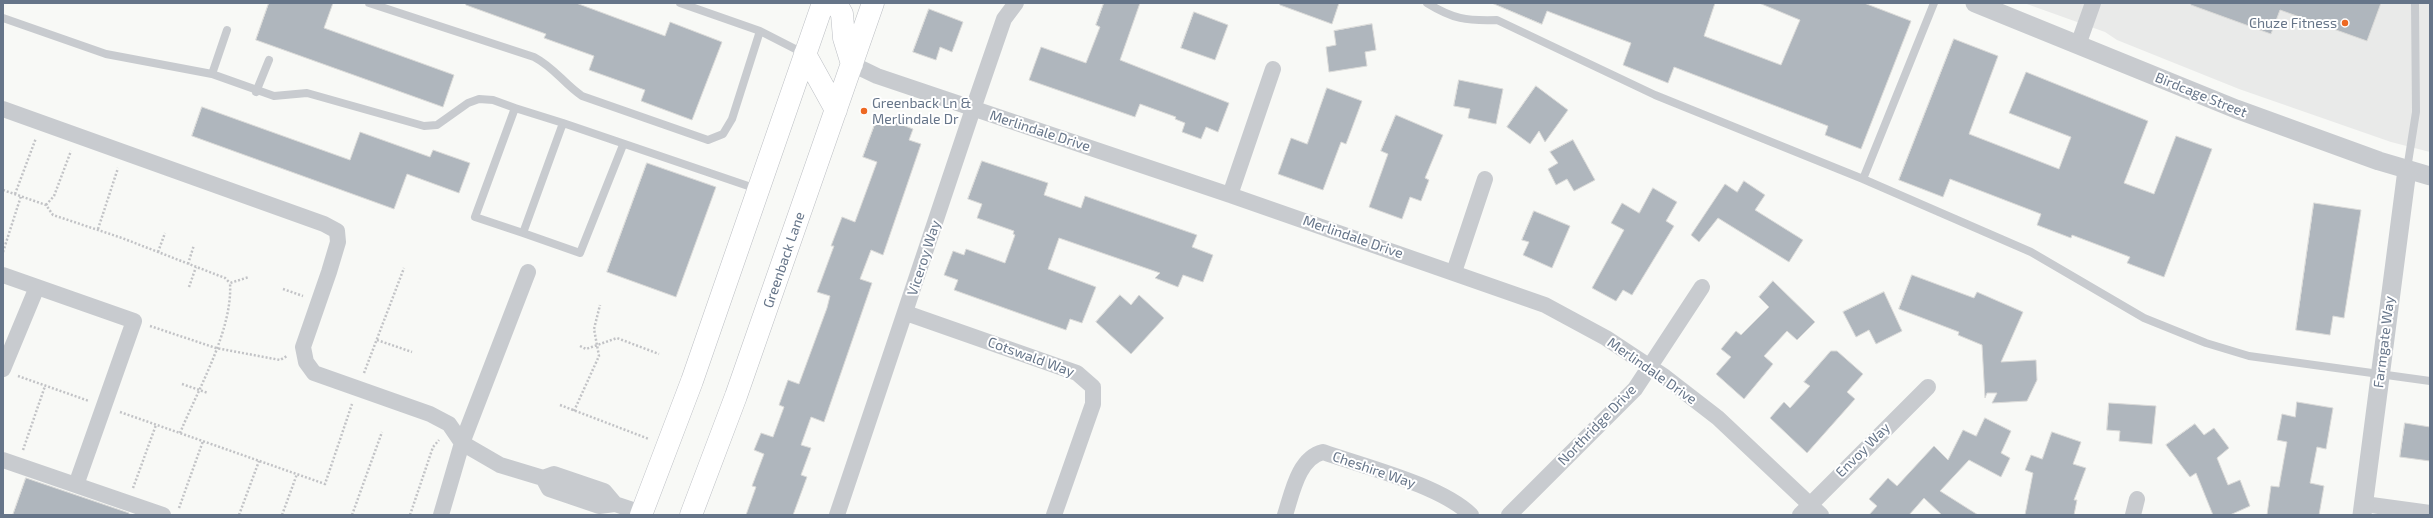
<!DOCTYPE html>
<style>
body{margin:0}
#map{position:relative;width:2433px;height:518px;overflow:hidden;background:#f8f9f6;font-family:"Exo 2",sans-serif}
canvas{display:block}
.frame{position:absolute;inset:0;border:4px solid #667589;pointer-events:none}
</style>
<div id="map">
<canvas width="2433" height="518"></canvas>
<div class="frame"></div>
</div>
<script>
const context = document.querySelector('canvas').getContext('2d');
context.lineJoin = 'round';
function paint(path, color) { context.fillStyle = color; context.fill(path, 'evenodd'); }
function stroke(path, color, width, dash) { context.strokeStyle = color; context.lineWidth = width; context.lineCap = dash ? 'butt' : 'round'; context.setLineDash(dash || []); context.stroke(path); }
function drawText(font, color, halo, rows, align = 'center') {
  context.font = font + ' "Exo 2",sans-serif'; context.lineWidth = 4; context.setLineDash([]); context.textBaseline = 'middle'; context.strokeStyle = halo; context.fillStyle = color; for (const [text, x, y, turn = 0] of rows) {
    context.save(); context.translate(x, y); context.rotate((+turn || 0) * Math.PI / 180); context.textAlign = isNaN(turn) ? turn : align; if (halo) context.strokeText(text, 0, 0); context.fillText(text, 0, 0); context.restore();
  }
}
const built = new Path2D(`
 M 2024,3 L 2430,3 L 2430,152 L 2391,142 L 2239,89 L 2117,40 L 2105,32 Z`);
const building = new Path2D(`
 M 269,3 L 333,3 L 324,28 L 454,75 L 443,107 L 256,40 Z
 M 466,3 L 576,3 L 665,36 L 670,22 L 722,42 L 692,120 L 641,101 L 645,90 L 589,70 L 594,56 L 544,38 L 546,34 L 466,5 Z
 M 1104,3 L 1140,3 L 1120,60 L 1229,103 L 1218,132 L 1206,127 L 1201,139 L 1182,132 L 1185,123 L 1175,119 L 1176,117 L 1140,104 L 1135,117 L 1029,80 L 1041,47 L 1086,63 L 1100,27 L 1096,25 Z
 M 1280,3 L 1339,3 L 1332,24 L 1280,5 Z
 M 1492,3 L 1715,3 L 1704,36 L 1781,65 L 1800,20 L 1759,3 L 1864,3 L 1911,21 L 1861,149 L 1825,135 L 1828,126 L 1674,67 L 1668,83 L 1623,65 L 1631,43 L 1547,11 L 1542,24 Z
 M 2191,3 L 2381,3 L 2367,41 L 2280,10 L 2271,34 L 2191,5 Z
 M 929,9 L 963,22 L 952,52 L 940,47 L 936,60 L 913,52 Z
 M 1194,12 L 1228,25 L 1215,60 L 1181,48 Z
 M 1372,24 L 1376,50 L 1365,52 L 1367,66 L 1329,72 L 1326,47 L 1336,45 L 1334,31 Z
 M 1954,39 L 1998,56 L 1969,134 L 2059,169 L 2071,137 L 2009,113 L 2026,72 L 2148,121 L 2124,183 L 2154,194 L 2176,136 L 2212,149 L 2164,277 L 2127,263 L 2130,257 L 2072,235 L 2071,238 L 2037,225 L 2041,214 L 1950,179 L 1943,197 L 1899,180 Z
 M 1459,80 L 1503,89 L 1496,124 L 1468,118 L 1470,109 L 1454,106 Z
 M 1536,86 L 1568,110 L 1545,142 L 1539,131 L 1530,144 L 1507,127 Z
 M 1327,88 L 1362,101 L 1346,144 L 1341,142 L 1323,190 L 1278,174 L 1291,138 L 1307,144 Z
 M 202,107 L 350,160 L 360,132 L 430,157 L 433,150 L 470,163 L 459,193 L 407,174 L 394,209 L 192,136 Z
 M 1396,115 L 1443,135 L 1425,178 L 1429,180 L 1421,201 L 1410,197 L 1402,219 L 1369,207 L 1388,154 L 1381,151 Z
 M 878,116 L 913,129 L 909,140 L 921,144 L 883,255 L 871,250 L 860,279 L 872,283 L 824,422 L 811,417 L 801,445 L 811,448 L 801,475 L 807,477 L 793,515 L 746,515 L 756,487 L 752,486 L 764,454 L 754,450 L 761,433 L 773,437 L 784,407 L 779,405 L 788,380 L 799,384 L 827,308 L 830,296 L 817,292 L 834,246 L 831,246 L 842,217 L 855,222 L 877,162 L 863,157 Z
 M 1573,140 L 1595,180 L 1574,191 L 1567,179 L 1556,185 L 1548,169 L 1558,163 L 1550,152 Z
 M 982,161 L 1048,183 L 1044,195 L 1081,208 L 1085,196 L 1197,235 L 1192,247 L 1213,255 L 1203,282 L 1183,275 L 1178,287 L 1155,278 L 1160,273 L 1059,238 L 1048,269 L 1096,287 L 1082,323 L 1070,319 L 1066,330 L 954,290 L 958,280 L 944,275 L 953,251 L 964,255 L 966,249 L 1005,263 L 1015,235 L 1013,234 L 1014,231 L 977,218 L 982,204 L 968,199 Z
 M 647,163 L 716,187 L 676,297 L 607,272 Z
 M 1744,181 L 1765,195 L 1755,210 L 1803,240 L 1789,262 L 1718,218 L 1699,242 L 1691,235 L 1725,184 L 1737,192 Z
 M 1653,188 L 1677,202 L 1666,221 L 1674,226 L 1632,295 L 1623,290 L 1616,301 L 1592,288 L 1624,230 L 1611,223 L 1622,203 L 1639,213 Z
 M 2314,203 L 2361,210 L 2344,318 L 2333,316 L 2330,335 L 2296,330 Z
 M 1534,211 L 1570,226 L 1552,268 L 1523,255 L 1529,242 L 1522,240 Z
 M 1912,275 L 1974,298 L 1977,292 L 2023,312 L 2001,362 L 2036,360 L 2037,380 L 2027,401 L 1992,403 L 1997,393 L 1987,393 L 1985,398 L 1982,345 L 1958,335 L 1959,332 L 1899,309 Z
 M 1773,281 L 1815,322 L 1797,340 L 1787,331 L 1764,356 L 1773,364 L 1744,399 L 1716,374 L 1731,357 L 1721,349 L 1736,331 L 1741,335 L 1769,307 L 1759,297 Z
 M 1884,292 L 1902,331 L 1876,344 L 1869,330 L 1856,337 L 1843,312 Z
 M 1120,295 L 1131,305 L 1139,295 L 1164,318 L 1131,354 L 1096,322 Z
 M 1831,351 L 1837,351 L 1863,374 L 1847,392 L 1855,399 L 1807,453 L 1770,418 L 1784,402 L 1790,408 L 1810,386 L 1804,382 Z
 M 2297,402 L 2333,408 L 2326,449 L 2317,447 L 2310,483 L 2324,486 L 2319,515 L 2267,515 L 2271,486 L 2279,487 L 2287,442 L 2277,440 L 2282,414 L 2295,417 Z
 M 2109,403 L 2156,406 L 2152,444 L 2119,441 L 2120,431 L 2107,430 Z
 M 1985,418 L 2011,431 L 2001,453 L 2010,458 L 2001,477 L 1969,460 L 1940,491 L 1978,515 L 1942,515 L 1924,498 L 1909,515 L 1869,515 L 1877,506 L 1869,499 L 1888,478 L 1897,486 L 1934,446 L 1948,460 L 1963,430 L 1976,436 Z
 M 2405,423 L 2430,427 L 2430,461 L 2400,457 Z
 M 2195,424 L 2204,435 L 2214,428 L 2229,448 L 2217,458 L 2228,485 L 2240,480 L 2250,506 L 2230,515 L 2213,515 L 2196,473 L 2190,477 L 2166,445 Z
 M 2052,432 L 2081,442 L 2073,464 L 2086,468 L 2074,500 L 2077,500 L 2074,515 L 2025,515 L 2033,473 L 2025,470 L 2031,455 L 2042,459 Z
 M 26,478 L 129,513 L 129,515 L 13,515 Z`);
const path = new Path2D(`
 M 3,190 L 46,205 L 53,215 L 122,238 L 225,278 L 230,283
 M 15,194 L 36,138
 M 46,205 L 54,196 L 71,151
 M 98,229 L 118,168
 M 3,252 L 21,196
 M 158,252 L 165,233
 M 188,264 L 194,245
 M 189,287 L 196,267
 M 283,289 L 303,296
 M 150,326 L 216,348 L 280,360 L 287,356
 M 377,340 L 412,352
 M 580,346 L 586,349 L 617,338 L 659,354
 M 364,373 L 404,268
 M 18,376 L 89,401
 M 182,384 L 208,393
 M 560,405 L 649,439
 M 574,411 L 599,356 L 594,329 L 600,305
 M 120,412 L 325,484 L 352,404
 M 180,433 C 198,389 233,330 230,283 L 249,277
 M 23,450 L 45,386
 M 133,488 L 156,425
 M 179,508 L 203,441
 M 239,515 L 259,461
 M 282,515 L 297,474
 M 352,515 L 382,432
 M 410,515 L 433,447 L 439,440`);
const service = new Path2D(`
 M 369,3 L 534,57 C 555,68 563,83 582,96 L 708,140 L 723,134 L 732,119 L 760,31
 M 680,3 L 760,31 L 805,54
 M 1427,3 C 1453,19 1466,21 1497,20 L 1655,95 L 1863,179 L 2031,252 L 2144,318 L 2206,343 L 2249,356 L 2430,381
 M 3,18 L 106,54 L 212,74
 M 227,30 L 212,74 L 274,96 L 307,93 L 424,126 L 437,125 L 468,103 L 479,99 L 493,100 L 515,108
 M 256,92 L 269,60
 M 563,123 L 515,108 L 475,217 L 523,233 L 563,123 L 757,189
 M 2407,169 L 2416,112 L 2415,3
 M 1863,179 L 1934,3
 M 523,233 L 580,253 L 623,145`);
const minor = new Path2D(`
 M 2078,45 L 2093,3
 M 852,64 L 877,76 L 1230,195 L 1545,305 L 1606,338 L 1665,377 L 1718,418 L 1821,515
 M 3,109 L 324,224 L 337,231 L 338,242 L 329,272 L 303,347 L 306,362 L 314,373 L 430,414 L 449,424 L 462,443 L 500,465 L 543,478 L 554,474 L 604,491 L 615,504
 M 1230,195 L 1273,69
 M 1454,272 L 1485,179
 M 3,275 L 134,321 L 76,485
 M 906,313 L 1077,373 L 1093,387 L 1093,404 L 1054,515
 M 3,369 L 37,287
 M 3,460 L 163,515
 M 543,478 L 549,489 L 599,506 L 615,504 L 642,513
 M 2364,504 L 2430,513
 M 441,515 L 462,443 L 528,272
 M 837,515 L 973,109 L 1004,19 L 1016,3
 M 1285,515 C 1292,494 1298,458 1323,452 C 1365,467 1440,485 1471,515
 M 1509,515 L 1635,389 L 1702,287
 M 1800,515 L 1928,387
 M 2133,515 L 2137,499`);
const tertiary = new Path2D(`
 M 1975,3 L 2236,109 L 2379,161 L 2430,176
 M 2362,515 L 2407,170`);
const primary = new Path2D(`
 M 836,3 L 842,14 L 844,38 L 852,64
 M 805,54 L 836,110
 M 641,515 L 692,381 L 823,3
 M 691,515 L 736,396 L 873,3`);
const markers = [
 [2345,23,4,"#ed6822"],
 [864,111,4,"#ed6822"]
];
const poiNames = [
 ["Chuze Fitness",2337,23],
 ["Greenback Ln &",872,103,"left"],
 ["Merlindale Dr",872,119,"left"]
];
const streetNames = [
 ["Birdcage Street",2201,95,22],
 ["Merlindale Drive",1040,131,18],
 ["Merlindale Drive",1353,237,19],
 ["Viceroy Way",924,258,-72],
 ["Greenback Lane",784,260,-71],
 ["Farmgate Way",2384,342,-83],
 ["Cotswald Way",1031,357,20],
 ["Merlindale Drive",1652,371,35],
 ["Northridge Drive",1597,425,-46],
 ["Envoy Way",1863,450,-45],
 ["Cheshire Way",1374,470,19]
];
paint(built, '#e9eae9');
paint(building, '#afb6bd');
stroke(building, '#dadad8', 1);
stroke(primary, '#bbbec3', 23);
stroke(path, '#c2c3c6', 2.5, [2, 2]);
stroke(service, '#c8cbcf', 8);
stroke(minor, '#c8cbcf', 16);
stroke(tertiary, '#c8cbcf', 19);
stroke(primary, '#fff', 22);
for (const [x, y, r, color] of markers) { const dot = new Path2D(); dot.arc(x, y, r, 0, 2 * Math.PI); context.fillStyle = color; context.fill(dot); stroke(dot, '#fff', 1.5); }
drawText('14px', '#667589', '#fff', poiNames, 'right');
drawText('14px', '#667589', '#fff', streetNames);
</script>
